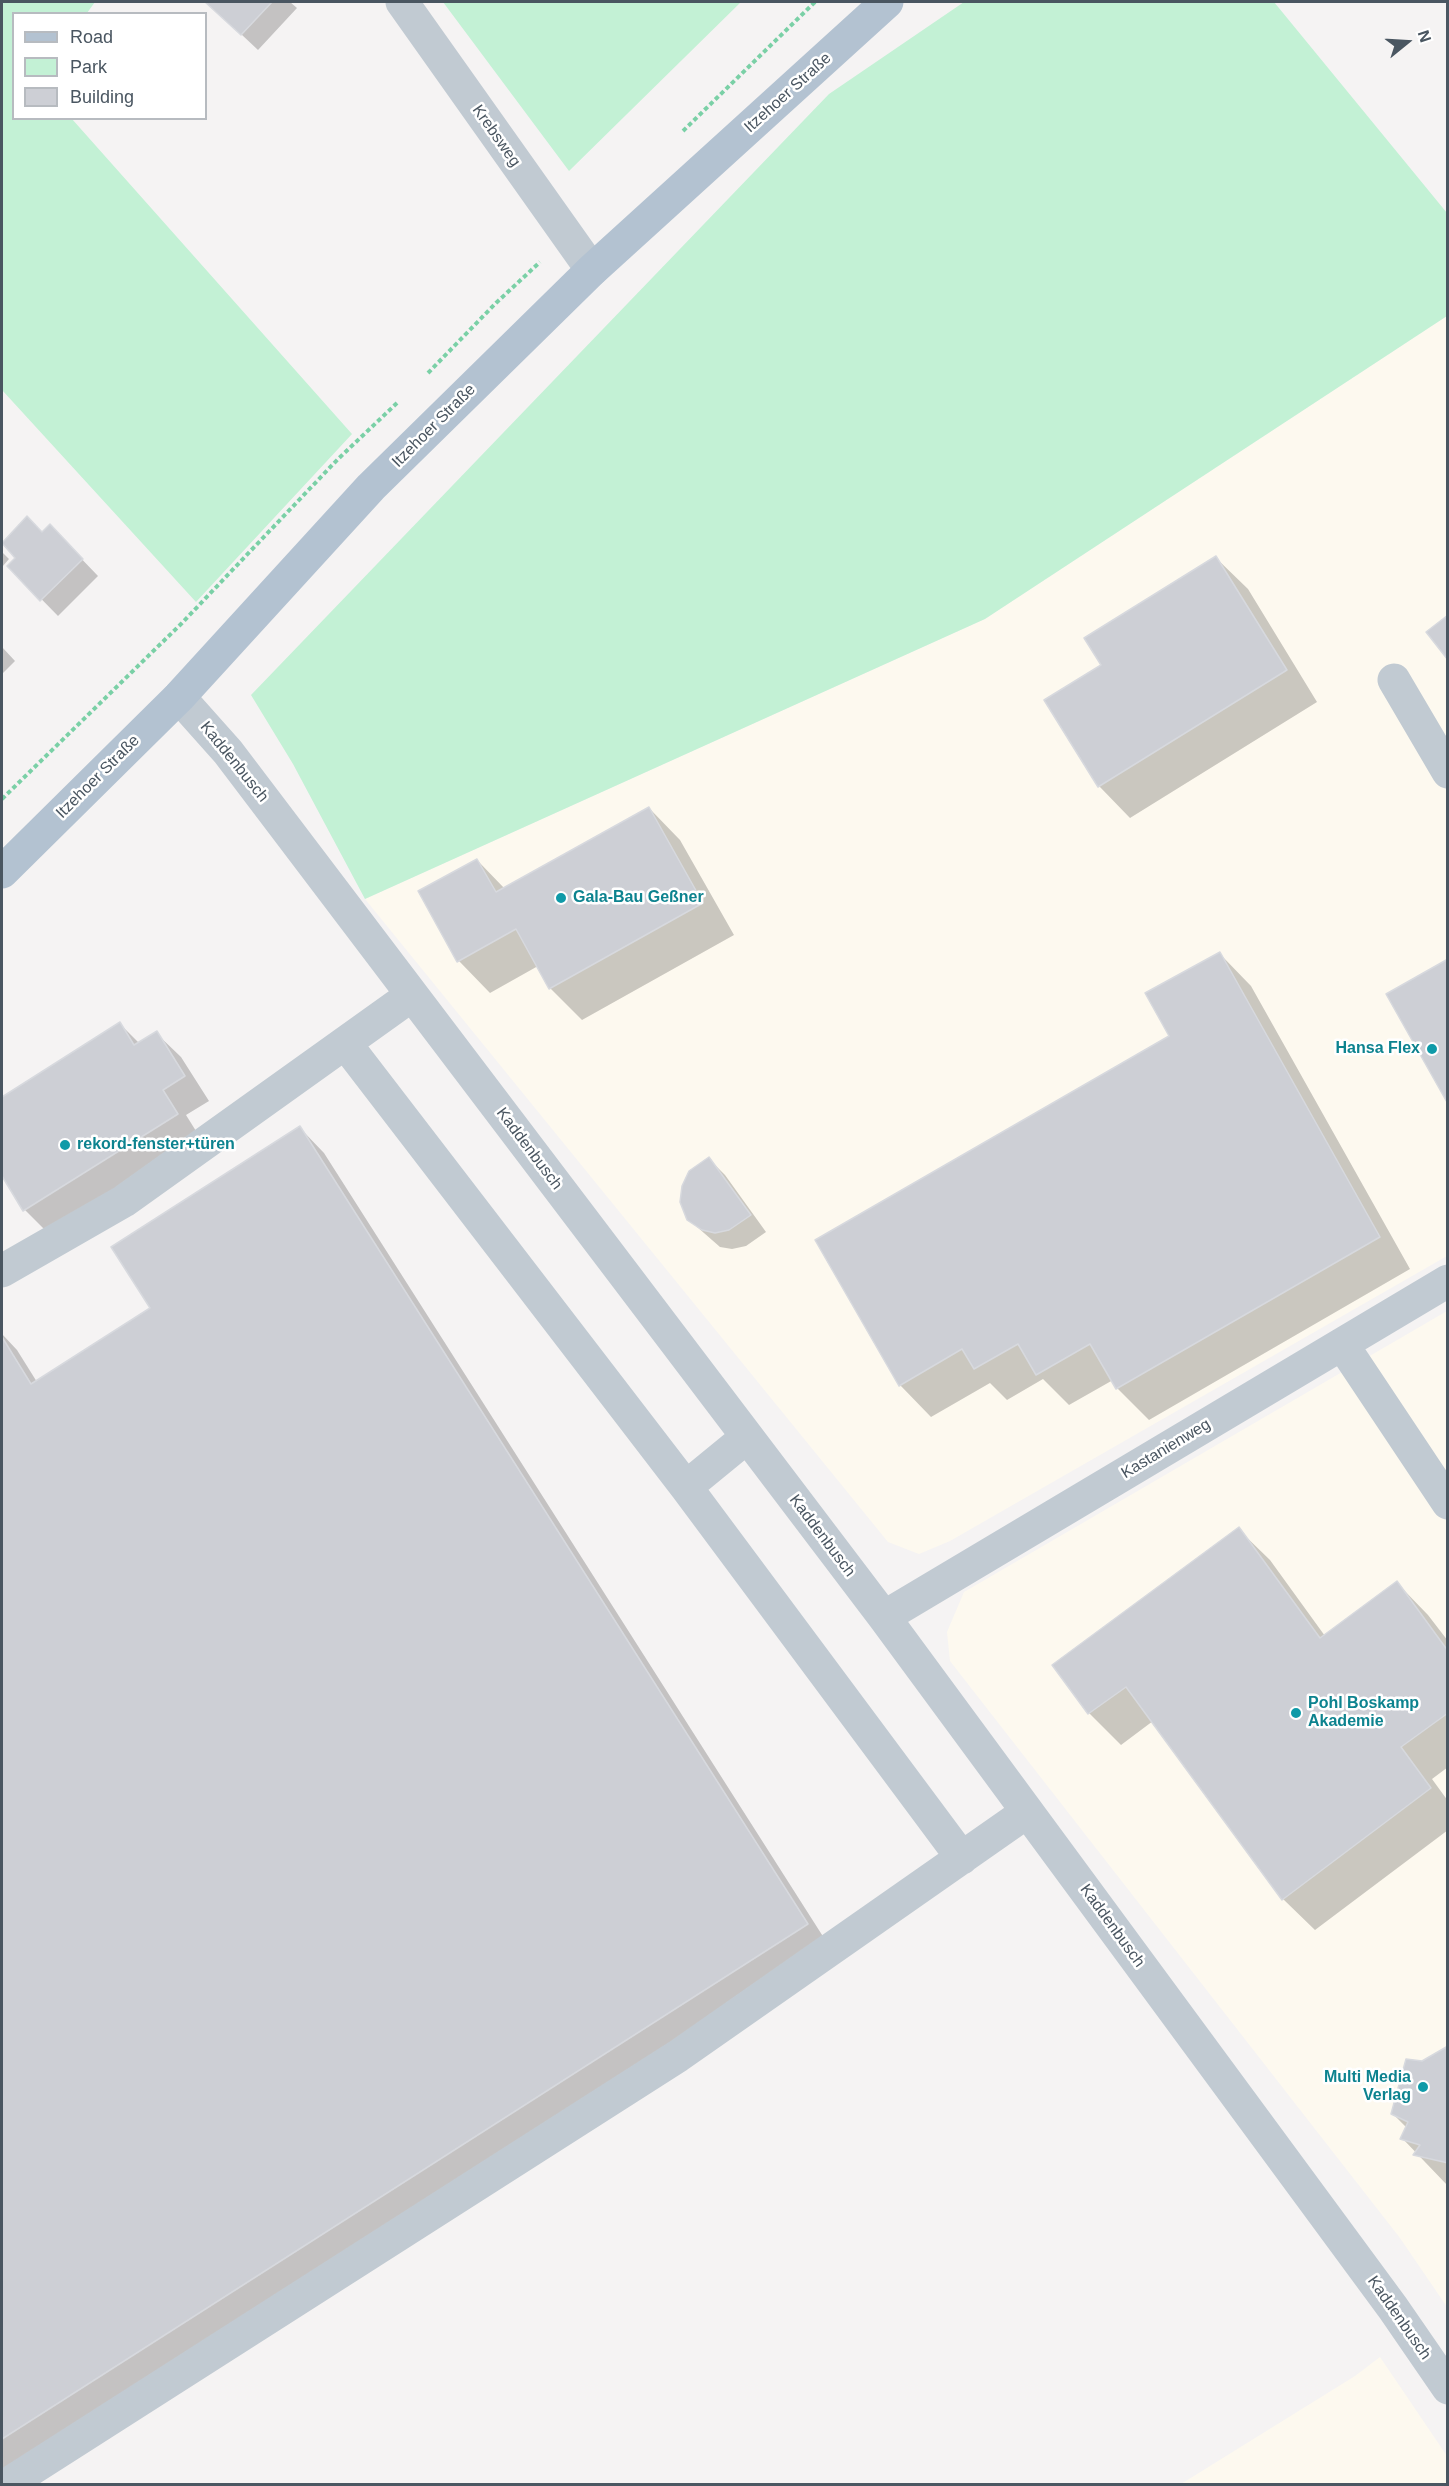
<!DOCTYPE html>
<meta charset="utf-8">
<style>
body{margin:0}
#map{position:relative;width:1449px;height:2486px;overflow:hidden;background:#f5f3f3;font-family:Helvetica,sans-serif}
canvas{display:block}
.frame{position:absolute;inset:0;border:3px solid #4a5661;pointer-events:none}
.legend{position:absolute;left:12px;top:12px;width:195px;height:108px;box-sizing:border-box;background:#fff;border:2px solid #b7bbc0;margin:0;padding:8px 10px;list-style:none;font-size:18px;color:#4a5661}
.legend li{display:flex;align-items:center;gap:12px;height:30px}
.legend b{width:30px;border:2px solid #b7bbc0}
.north{position:absolute;left:1377px;top:12px;width:60px;height:60px;-webkit-text-stroke:4px #fff;paint-order:stroke;rotate:72deg;font-size:16px;font-weight:700;line-height:24px;text-align:center;color:#4a5661}
.north::after{content:'';display:block;margin:auto;width:21px;height:27px;background:#4a5661;clip-path:polygon(50% 0,100% 100%,50% 72%,0 100%)}
</style>
<div id="map">
<canvas width="1449" height="2486"></canvas>
<div class="frame"></div>
<ul class="legend">
<li><b style="height:8px;background:#b3c2d1"></b>Road</li>
<li><b style="height:16px;background:#c3f1d5"></b>Park</li>
<li><b style="height:16px;background:#cdcfd5"></b>Building</li>
</ul>
<div class="north">N</div>
</div>
<script>
const context = document.querySelector('canvas').getContext('2d');
context.lineJoin = 'round';
function paint(path, color) { context.fillStyle = color; context.fill(path, 'evenodd'); }
function stroke(path, color, width, dash) { context.strokeStyle = color; context.lineWidth = width; context.lineCap = dash ? 'butt' : 'round'; context.setLineDash(dash || []); context.stroke(path); }
function drawText(font, color, halo, rows, align = 'center') {
  context.font = font + ' Helvetica,sans-serif'; context.lineWidth = 5; context.setLineDash([]); context.textBaseline = 'middle'; context.strokeStyle = halo; context.fillStyle = color; for (const [text, x, y, turn = 0] of rows) {
    context.save(); context.translate(x, y); context.rotate((+turn || 0) * Math.PI / 180); context.textAlign = isNaN(turn) ? turn : align; if (halo) context.strokeText(text, 0, 0); context.fillText(text, 0, 0); context.restore();
  }
}
const commercial = new Path2D(`
 M 1447,316 L 1447,1256 L 950,1541 L 919,1554 L 888,1542 L 365,899 L 985,619 Z
 M 1447,1311 L 1447,2307 L 1400,2238 L 950,1661 L 947,1632 L 964,1592 Z
 M 1380,2357 L 1447,2456 L 1447,2484 L 1181,2484 L 1355,2376 Z`);
const green = new Path2D(`
 M 2,2 L 95,2 L 87,13 L 14,14 L 14,118 L 72,119 L 352,434 L 196,602 L 2,390 Z
 M 443,2 L 741,2 L 569,171 Z
 M 964,2 L 1274,2 L 1447,213 L 1447,316 L 985,619 L 365,899 L 293,764 L 251,695 L 829,94 Z`);
const shadow = new Path2D(`
 M 207,2 L 290,2 L 297,8 L 258,50 Z
 M 27,518 L 42,533 L 50,526 L 98,576 L 58,616 L 9,566 L 17,558 L 3,542 Z
 M 2,552 L 9,559 L 2,567 Z
 M 1216,558 L 1248,589 L 1317,702 L 1130,818 L 1099,786 L 1103,666 Z
 M 2,647 L 15,661 L 2,674 Z
 M 649,808 L 680,840 L 734,935 L 582,1020 L 550,988 L 538,966 L 490,993 L 459,961 L 477,860 L 505,889 Z
 M 1220,954 L 1251,986 L 1410,1269 L 1149,1420 L 1117,1388 L 1113,1380 L 1069,1405 L 1043,1379 L 1007,1400 L 990,1383 L 931,1417 L 900,1385 L 1171,1037 Z
 M 120,1024 L 139,1043 L 156,1033 L 181,1057 L 209,1101 L 186,1115 L 201,1139 L 49,1234 L 25,1210 L 5,1178 L 2,1180 L 2,1099 Z
 M 300,1128 L 324,1153 L 831,1949 L 2,2479 L 2,1334 L 17,1350 L 37,1382 L 152,1308 Z
 M 709,1159 L 725,1175 L 766,1232 L 746,1246 L 732,1249 L 720,1247 L 688,1219 Z
 M 1238,1529 L 1270,1560 L 1325,1636 L 1397,1583 L 1428,1615 L 1448,1641 L 1448,1767 L 1432,1779 L 1448,1801 L 1448,1830 L 1315,1930 L 1283,1899 L 1153,1721 L 1121,1745 L 1089,1713 Z
 M 1448,2048 L 1448,2186 L 1402,2138 L 1406,2127 L 1393,2114 L 1422,2062 Z`);
const building = new Path2D(`
 M 205,2 L 272,2 L 241,35 Z
 M 27,516 L 42,532 L 50,524 L 83,559 L 40,601 L 7,566 L 15,558 L 2,543 Z
 M 1216,556 L 1287,670 L 1098,787 L 1044,700 L 1101,665 L 1084,638 Z
 M 1448,615 L 1448,660 L 1426,632 Z
 M 649,807 L 703,903 L 549,989 L 516,929 L 457,962 L 418,891 L 477,859 L 496,892 Z
 M 1220,952 L 1380,1237 L 1116,1389 L 1090,1344 L 1036,1375 L 1018,1344 L 974,1369 L 962,1349 L 899,1386 L 815,1240 L 1169,1036 L 1145,993 Z
 M 1448,959 L 1448,1104 L 1386,994 Z
 M 120,1022 L 134,1045 L 157,1031 L 185,1076 L 163,1090 L 178,1114 L 23,1211 L 2,1176 L 2,1097 Z
 M 300,1126 L 808,1924 L 2,2439 L 2,1337 L 31,1384 L 150,1308 L 111,1247 Z
 M 709,1157 L 751,1215 L 729,1230 L 715,1233 L 702,1230 L 687,1220 L 680,1202 L 682,1186 L 689,1171 Z
 M 1239,1527 L 1320,1638 L 1397,1581 L 1448,1651 L 1448,1713 L 1401,1747 L 1431,1788 L 1282,1900 L 1126,1687 L 1088,1714 L 1052,1665 Z
 M 1448,2046 L 1448,2163 L 1413,2155 L 1420,2145 L 1400,2139 L 1408,2122 L 1391,2114 L 1406,2059 L 1422,2061 Z`);
const path = new Path2D(`
 M 683,131 L 815,2
 M 428,373 L 496,303 L 540,262
 M 2,799 L 182,623 L 338,459 L 397,403`);
const minor = new Path2D(`
 M 402,2 L 592,270
 M 1394,680 L 1448,772
 M 179,697 L 228,752 L 884,1617 L 1393,2308 L 1448,2388
 M 345,1043 L 686,1487
 M 2,1271 L 124,1201 L 412,995
 M 1342,1344 L 1448,1503
 M 747,1437 L 686,1487 L 962,1858
 M 884,1617 L 1448,1281
 M 8,2484 L 678,2056 L 1027,1812`);
const major = new Path2D(`
 M 2,872 L 179,697 L 371,487 L 592,270 L 887,2`);
const markers = [
 [561,898,6,"#0f9aa8"],
 [1432,1049,6,"#0f9aa8"],
 [65,1145,6,"#0f9aa8"],
 [1296,1713,6,"#0f9aa8"],
 [1423,2087,6,"#0f9aa8"]
];
const streetNames = [
 ["Itzehoer Straße",788,93,-42],
 ["Krebsweg",496,136,55],
 ["Itzehoer Straße",434,426,-45],
 ["Kaddenbusch",234,762,51],
 ["Itzehoer Straße",98,777,-45],
 ["Kaddenbusch",529,1149,53],
 ["Kastanienweg",1166,1449,-31],
 ["Kaddenbusch",822,1536,53],
 ["Kaddenbusch",1112,1926,54],
 ["Kaddenbusch",1399,2318,55]
];
const cultureNames = [
 ["Gala-Bau Geßner",573,898],
 ["Hansa Flex",1420,1049,"right"],
 ["rekord-fenster+türen",77,1145],
 ["Pohl Boskamp",1308,1704],
 ["Akademie",1308,1722],
 ["Multi Media",1411,2078,"right"],
 ["Verlag",1411,2096,"right"]
];
paint(commercial, '#fdf9ef');
paint(green, '#c3f1d5');
paint(shadow, '#0003');
paint(building, '#cdcfd5');
stroke(building, '#d7d9de', 1.5);
stroke(path, '#7ad0a6', 4, [4.5, 3]);
stroke(minor, '#c1cad2', 33);
stroke(major, '#b3c2d1', 33);
for (const [x, y, r, color] of markers) { const dot = new Path2D(); dot.arc(x, y, r, 0, 2 * Math.PI); context.fillStyle = color; context.fill(dot); stroke(dot, '#fff', 2); }
drawText('16px', '#4a5661', '#fff', streetNames);
drawText('bold 16px', '#0d838f', '#fff', cultureNames, 'left');
</script>
